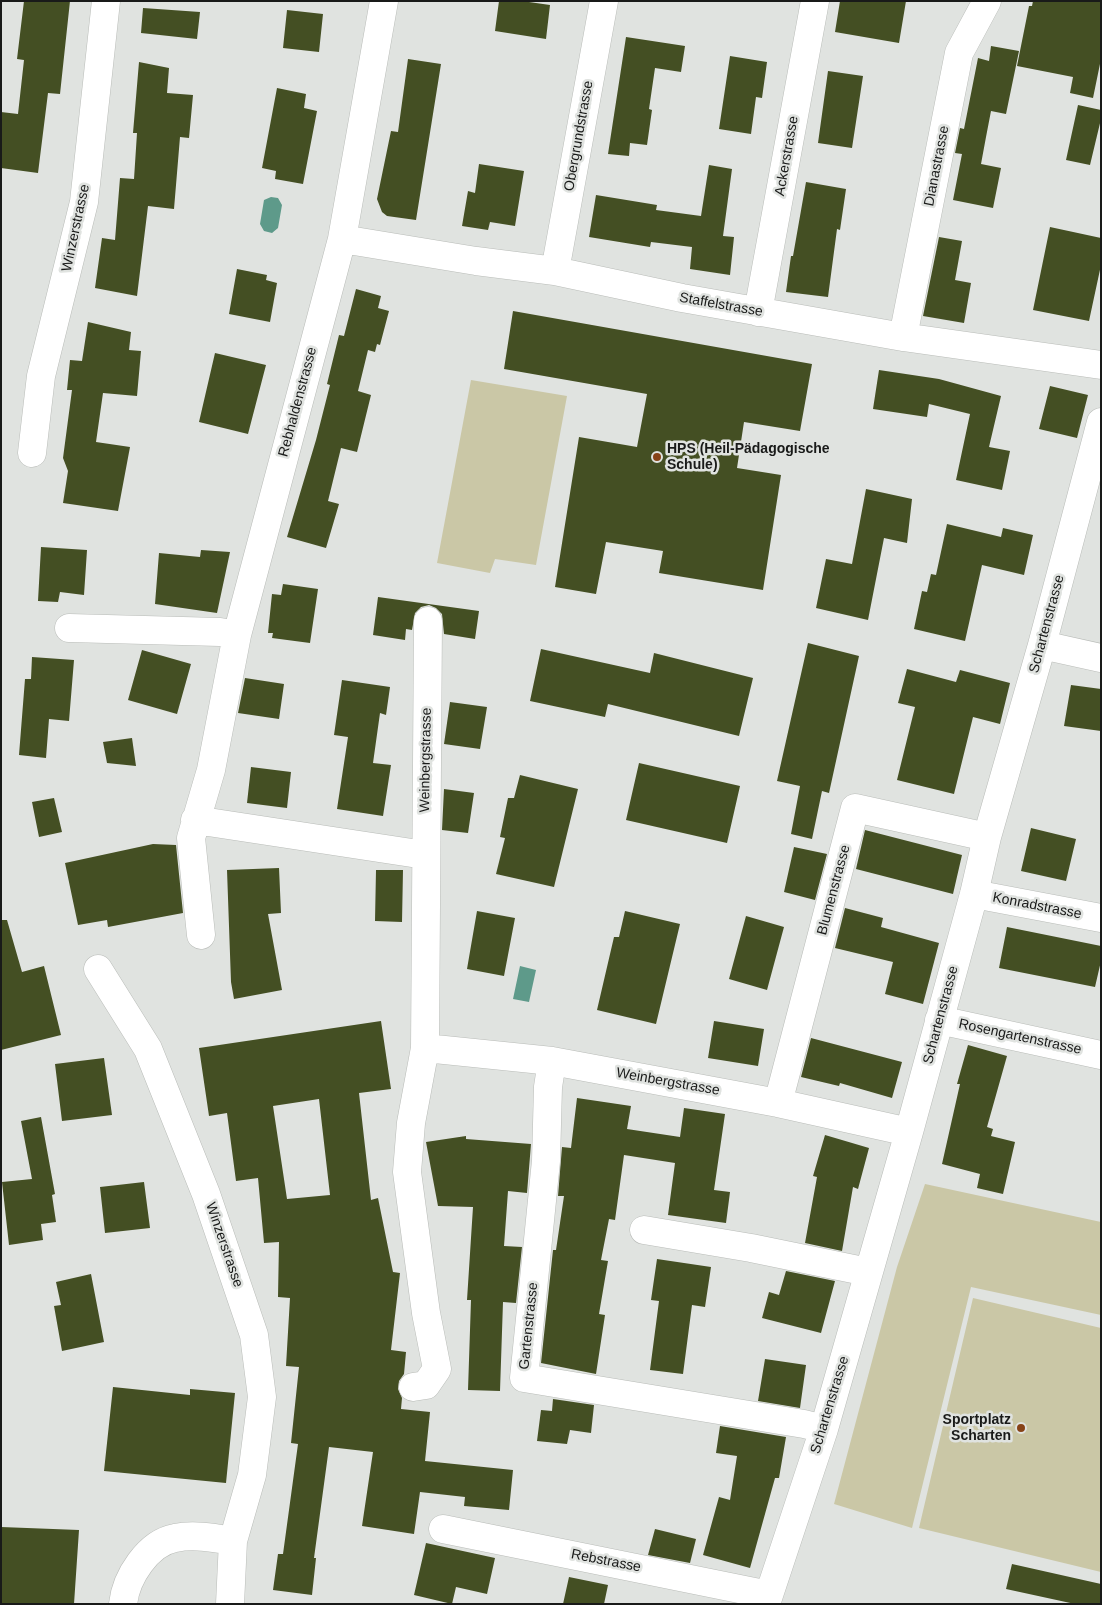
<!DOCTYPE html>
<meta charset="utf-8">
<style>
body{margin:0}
#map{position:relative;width:1102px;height:1605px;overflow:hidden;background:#e0e3e0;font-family:Arial,sans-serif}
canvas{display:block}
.frame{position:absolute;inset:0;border:2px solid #191a19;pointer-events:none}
</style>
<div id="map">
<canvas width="1102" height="1605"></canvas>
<div class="frame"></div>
</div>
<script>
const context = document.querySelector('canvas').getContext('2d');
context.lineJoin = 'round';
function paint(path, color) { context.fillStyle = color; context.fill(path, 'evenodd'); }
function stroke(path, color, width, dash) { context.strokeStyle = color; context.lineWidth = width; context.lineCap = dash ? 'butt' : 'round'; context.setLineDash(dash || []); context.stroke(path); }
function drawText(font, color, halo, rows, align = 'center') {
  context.font = font + ' Arial,sans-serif'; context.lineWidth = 5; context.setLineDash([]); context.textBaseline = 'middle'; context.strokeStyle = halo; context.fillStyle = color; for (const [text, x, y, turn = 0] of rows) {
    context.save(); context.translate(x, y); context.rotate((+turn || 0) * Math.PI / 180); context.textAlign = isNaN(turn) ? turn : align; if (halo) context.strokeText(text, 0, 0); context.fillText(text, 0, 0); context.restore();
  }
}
const green = new Path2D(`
 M 471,380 L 567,396 L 536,565 L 495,559 L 490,573 L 437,563 Z
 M 925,1184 L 1101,1222 L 1101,1315 L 971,1287 L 912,1528 L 834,1504 L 897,1267 Z
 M 973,1298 L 1101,1328 L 1101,1572 L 919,1528 Z`);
const water = new Path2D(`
 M 271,197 L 278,198 L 282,205 L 278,228 L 272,233 L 264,231 L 260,224 L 264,200 Z
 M 520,966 L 536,970 L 529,1002 L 513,999 Z`);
const building = new Path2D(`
 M 24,1 L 70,1 L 60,94 L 48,93 L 38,173 L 1,168 L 1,112 L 18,114 L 24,60 L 17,59 Z
 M 499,1 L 522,1 L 550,5 L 546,39 L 495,31 Z
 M 840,1 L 906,1 L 899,43 L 835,32 Z
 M 1033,1 L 1101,1 L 1101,59 L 1093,98 L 1070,93 L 1073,77 L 1017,66 L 1029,6 L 1032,6 Z
 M 143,8 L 200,12 L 197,39 L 141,33 Z
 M 287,10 L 323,14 L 319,52 L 283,48 Z
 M 626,37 L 685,46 L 681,72 L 655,68 L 649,109 L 652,110 L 647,145 L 630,143 L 629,156 L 608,154 Z
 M 991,46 L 1019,51 L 1006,114 L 991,111 L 986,137 L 981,164 L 1001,168 L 993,208 L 953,200 L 962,154 L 955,153 L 960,128 L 964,129 L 978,58 L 989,61 Z
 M 730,56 L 767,62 L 762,98 L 756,97 L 751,134 L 719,129 Z
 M 408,59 L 441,64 L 416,220 L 387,216 L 382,212 L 377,199 L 391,131 L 398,132 Z
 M 139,62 L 169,68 L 167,93 L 193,95 L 189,138 L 180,137 L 174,209 L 148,206 L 137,296 L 95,288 L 102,238 L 115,240 L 120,178 L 134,179 L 137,133 L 133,133 Z
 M 828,71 L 863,76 L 852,148 L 818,143 Z
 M 277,88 L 306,94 L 304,108 L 317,111 L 303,184 L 275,179 L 276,171 L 262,168 Z
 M 1078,105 L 1101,110 L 1101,119 L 1090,165 L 1066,160 Z
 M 479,164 L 524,171 L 515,226 L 490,222 L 488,230 L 462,226 L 468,191 L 475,193 Z
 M 709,165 L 732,169 L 723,236 L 734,237 L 730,275 L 690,269 L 692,247 L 651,242 L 650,247 L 589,237 L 596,195 L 657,205 L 656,210 L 701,216 Z
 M 806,182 L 846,189 L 840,230 L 837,229 L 828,297 L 786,292 L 791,256 L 793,256 Z
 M 1050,227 L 1101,238 L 1101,265 L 1089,321 L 1033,310 Z
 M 939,237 L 962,241 L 955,280 L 971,283 L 964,323 L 923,316 Z
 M 237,269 L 267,275 L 266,280 L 277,283 L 270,322 L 229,314 Z
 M 356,289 L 381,296 L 378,308 L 389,311 L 380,345 L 377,344 L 375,352 L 368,350 L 358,391 L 371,395 L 357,452 L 341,448 L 328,501 L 339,504 L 326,548 L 287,537 L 316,440 L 330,385 L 327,384 L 339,335 L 344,336 Z
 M 513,311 L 812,364 L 800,431 L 744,422 L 737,468 L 781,475 L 763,590 L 659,573 L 663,551 L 606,542 L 596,594 L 555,587 L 579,437 L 637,447 L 647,394 L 504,369 Z
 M 88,322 L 131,332 L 129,350 L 141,351 L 137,396 L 103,393 L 96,442 L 130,447 L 118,511 L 63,503 L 68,471 L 63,458 L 72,390 L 67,390 L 70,360 L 82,361 Z
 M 215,353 L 266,365 L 248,434 L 199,422 Z
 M 879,370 L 939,379 L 1001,396 L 989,447 L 1010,451 L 1002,490 L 956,480 L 970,414 L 929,404 L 927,417 L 873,409 Z
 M 1050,386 L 1088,395 L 1077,438 L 1039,429 Z
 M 866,489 L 912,499 L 907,543 L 884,538 L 868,620 L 816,608 L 826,559 L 852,564 Z
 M 947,524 L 1001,537 L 1003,528 L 1033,535 L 1024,575 L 982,565 L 965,641 L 914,629 L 922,591 L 927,592 L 931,574 L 936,575 Z
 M 41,547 L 87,550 L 84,595 L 60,592 L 58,602 L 38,601 Z
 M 201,550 L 230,552 L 217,613 L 155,604 L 159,553 L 200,557 Z
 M 283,584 L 318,589 L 310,643 L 272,638 L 273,633 L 268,633 L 272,594 L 281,595 Z
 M 378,597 L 479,611 L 475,639 L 444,634 L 442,614 L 436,608 L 429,605 L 421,607 L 415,613 L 412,630 L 406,629 L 405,640 L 373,635 Z
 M 808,643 L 859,656 L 829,793 L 822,791 L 812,839 L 791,834 L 800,786 L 777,781 Z
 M 541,649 L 650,673 L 654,653 L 753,678 L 739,736 L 608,704 L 605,717 L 530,701 Z
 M 142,650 L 191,664 L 177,714 L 128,700 Z
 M 32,657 L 74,660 L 69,721 L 49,719 L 46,758 L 19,755 L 25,679 L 31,679 Z
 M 907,669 L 956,682 L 960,670 L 1010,683 L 1000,724 L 973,717 L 954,794 L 897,780 L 915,707 L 898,703 Z
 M 245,678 L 284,684 L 279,719 L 238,713 Z
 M 342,680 L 390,687 L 386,715 L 380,713 L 373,763 L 391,765 L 383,816 L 337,809 L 348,737 L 334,735 Z
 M 1071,685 L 1101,689 L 1101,731 L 1064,726 Z
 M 450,702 L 487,707 L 480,749 L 444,744 Z
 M 132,738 L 136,766 L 107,763 L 103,742 Z
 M 639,763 L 740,786 L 727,843 L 626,820 Z
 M 251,767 L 291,772 L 287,808 L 247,803 Z
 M 520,775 L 578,789 L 554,887 L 496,874 L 505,838 L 500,837 L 508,798 L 514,798 Z
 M 444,789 L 474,793 L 468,833 L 442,830 Z
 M 54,798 L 62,832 L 39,837 L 32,802 Z
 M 1031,828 L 1076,839 L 1066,881 L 1021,871 Z
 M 865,830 L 962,855 L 953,894 L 856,869 Z
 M 153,844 L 176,845 L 183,913 L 108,927 L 107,920 L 78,925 L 65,863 Z
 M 794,847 L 827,854 L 815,900 L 784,892 Z
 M 279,868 L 281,913 L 268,914 L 282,990 L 234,999 L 231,982 L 227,870 Z
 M 376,870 L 403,870 L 402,922 L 375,921 Z
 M 845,908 L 883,918 L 881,927 L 939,943 L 923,1004 L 885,994 L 893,962 L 835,948 Z
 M 477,911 L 515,918 L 504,976 L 467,969 Z
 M 625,911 L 680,924 L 656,1024 L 597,1010 L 614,937 L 619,937 Z
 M 746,916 L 784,927 L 767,990 L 729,979 Z
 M 1,920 L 7,920 L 22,972 L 44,966 L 61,1035 L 1,1050 Z
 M 1007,927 L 1101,946 L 1101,961 L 1095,987 L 999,968 Z
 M 381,1021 L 391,1089 L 359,1093 L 371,1200 L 378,1198 L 393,1272 L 400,1273 L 391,1350 L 406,1352 L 404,1374 L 399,1381 L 398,1389 L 402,1398 L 401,1409 L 430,1412 L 425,1461 L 513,1470 L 509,1510 L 464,1506 L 465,1497 L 420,1492 L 414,1534 L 362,1526 L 373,1452 L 329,1447 L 314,1558 L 316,1558 L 312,1595 L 273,1590 L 278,1554 L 283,1554 L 298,1444 L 291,1443 L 299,1367 L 286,1366 L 290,1298 L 278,1297 L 279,1242 L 264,1243 L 258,1178 L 236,1181 L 227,1113 L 209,1116 L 199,1048 ZM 319,1099 L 330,1195 L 287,1199 L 273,1106 Z
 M 714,1021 L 764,1029 L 758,1066 L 708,1058 Z
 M 811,1038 L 902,1062 L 892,1098 L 840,1083 L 839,1086 L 801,1077 Z
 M 968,1045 L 1007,1056 L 987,1127 L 993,1129 L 991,1136 L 1015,1142 L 1003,1194 L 977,1188 L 980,1174 L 942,1164 L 960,1084 L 957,1084 Z
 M 104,1058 L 112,1115 L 62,1121 L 55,1064 Z
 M 577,1098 L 631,1106 L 627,1129 L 680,1137 L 684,1108 L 725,1114 L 714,1190 L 730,1192 L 726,1223 L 668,1215 L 675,1163 L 624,1155 L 615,1220 L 609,1219 L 601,1260 L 608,1261 L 599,1314 L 605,1315 L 596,1374 L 541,1363 L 553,1250 L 556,1250 L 564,1196 L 558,1196 L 562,1147 L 571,1148 Z
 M 41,1117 L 55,1194 L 52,1195 L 56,1222 L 41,1224 L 43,1240 L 9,1245 L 2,1182 L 32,1179 L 21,1121 Z
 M 825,1135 L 869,1148 L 858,1189 L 853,1187 L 842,1251 L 805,1243 L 817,1177 L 813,1176 Z
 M 466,1136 L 466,1139 L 531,1144 L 527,1193 L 508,1191 L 504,1246 L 522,1247 L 516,1303 L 503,1302 L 500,1391 L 468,1390 L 471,1300 L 467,1300 L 473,1207 L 438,1206 L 426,1142 Z
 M 144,1182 L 150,1228 L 105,1233 L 100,1187 Z
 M 657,1259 L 711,1267 L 705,1307 L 692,1305 L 683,1374 L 650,1370 L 659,1301 L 651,1300 Z
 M 786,1271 L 835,1281 L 821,1333 L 762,1318 L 769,1292 L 779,1295 Z
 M 91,1274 L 104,1342 L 62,1351 L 54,1306 L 61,1305 L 56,1282 Z
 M 765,1359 L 806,1365 L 800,1408 L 758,1401 Z
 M 113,1387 L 190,1395 L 190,1389 L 235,1393 L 226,1483 L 104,1471 Z
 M 553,1399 L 594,1405 L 591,1433 L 570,1430 L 567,1444 L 537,1441 L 541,1410 L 552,1411 Z
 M 720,1426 L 786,1437 L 779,1478 L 775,1478 L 750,1568 L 703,1555 L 719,1497 L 730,1500 L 737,1456 L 716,1453 Z
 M 1,1527 L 79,1530 L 74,1604 L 1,1604 Z
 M 655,1529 L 696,1539 L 690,1563 L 648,1555 Z
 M 426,1543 L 495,1558 L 487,1594 L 456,1587 L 452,1604 L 414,1595 Z
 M 1012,1564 L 1101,1584 L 1101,1604 L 1075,1604 L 1006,1589 Z
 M 569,1577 L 608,1585 L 604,1604 L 563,1604 Z`);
const minor = new Path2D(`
 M 342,239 L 476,261 L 555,271 L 682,298 L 903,337 L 1101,365
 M 555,271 L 604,1
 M 758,312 L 815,1
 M 903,337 L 959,53 L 987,1
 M 32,453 L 41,376 L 84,202 L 106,1
 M 69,628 L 220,632 L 237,635 L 342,239 L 384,1
 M 1042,645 L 1101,658
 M 195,820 L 425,855
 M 974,894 L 1101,918
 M 201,935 L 191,838 L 211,770 L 237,635
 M 98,969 L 148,1049 L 206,1194 L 254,1335 L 262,1397 L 252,1475 L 233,1541
 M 939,1020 L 1101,1055
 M 425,1048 L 552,1061 L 778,1103 L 909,1132
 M 552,1061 L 548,1087 L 546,1161 L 524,1378 L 804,1424 L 824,1429
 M 778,1103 L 855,808 L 987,837
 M 644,1230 L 751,1248 L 868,1272
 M 413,1387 L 426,1385 L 437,1369 L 426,1313 L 407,1172 L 411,1123 L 425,1048 L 428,621
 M 443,1529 L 769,1595
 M 123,1604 C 126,1577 148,1543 175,1538 C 194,1534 215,1538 233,1541 L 230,1604
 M 766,1604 L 824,1429 L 909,1132 L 974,894 L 987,837 L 1042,645 L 1101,422`);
const markers = [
 [657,457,5,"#874317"],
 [1021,1428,5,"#874317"]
];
const streetNames = [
 ["Obergrundstrasse",579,136,-80],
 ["Ackerstrasse",787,156,-80],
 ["Dianastrasse",937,166,-79],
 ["Winzerstrasse",76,228,-78],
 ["Staffelstrasse",721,305,10],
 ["Rebhaldenstrasse",298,402,-75],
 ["Schartenstrasse",1047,624,-75],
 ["Weinbergstrasse",426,760,-89],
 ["Blumenstrasse",834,890,-75],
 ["Konradstrasse",1037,906,11],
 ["Schartenstrasse",941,1015,-75],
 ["Rosengartenstrasse",1020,1037,12],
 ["Weinbergstrasse",668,1082,10],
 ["Winzerstrasse",224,1245,71],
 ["Gartenstrasse",529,1326,-84],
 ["Schartenstrasse",830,1405,-73],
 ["Rebstrasse",606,1561,11]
];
const poiNames = [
 ["HPS (Heil-Pädagogische",667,449],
 ["Schule)",667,465],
 ["Sportplatz",1011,1420,"right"],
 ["Scharten",1011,1436,"right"]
];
paint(green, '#cac7a6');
paint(water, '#5e9a8a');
paint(building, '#444f23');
stroke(minor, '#b9bcb8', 29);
stroke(minor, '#fff', 28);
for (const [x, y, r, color] of markers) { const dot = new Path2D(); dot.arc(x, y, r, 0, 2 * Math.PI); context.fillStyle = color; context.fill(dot); stroke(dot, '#e0e3e0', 2); }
drawText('14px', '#191a19', '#e0e3e0', streetNames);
drawText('bold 14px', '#191a19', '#e0e3e0', poiNames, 'left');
</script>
